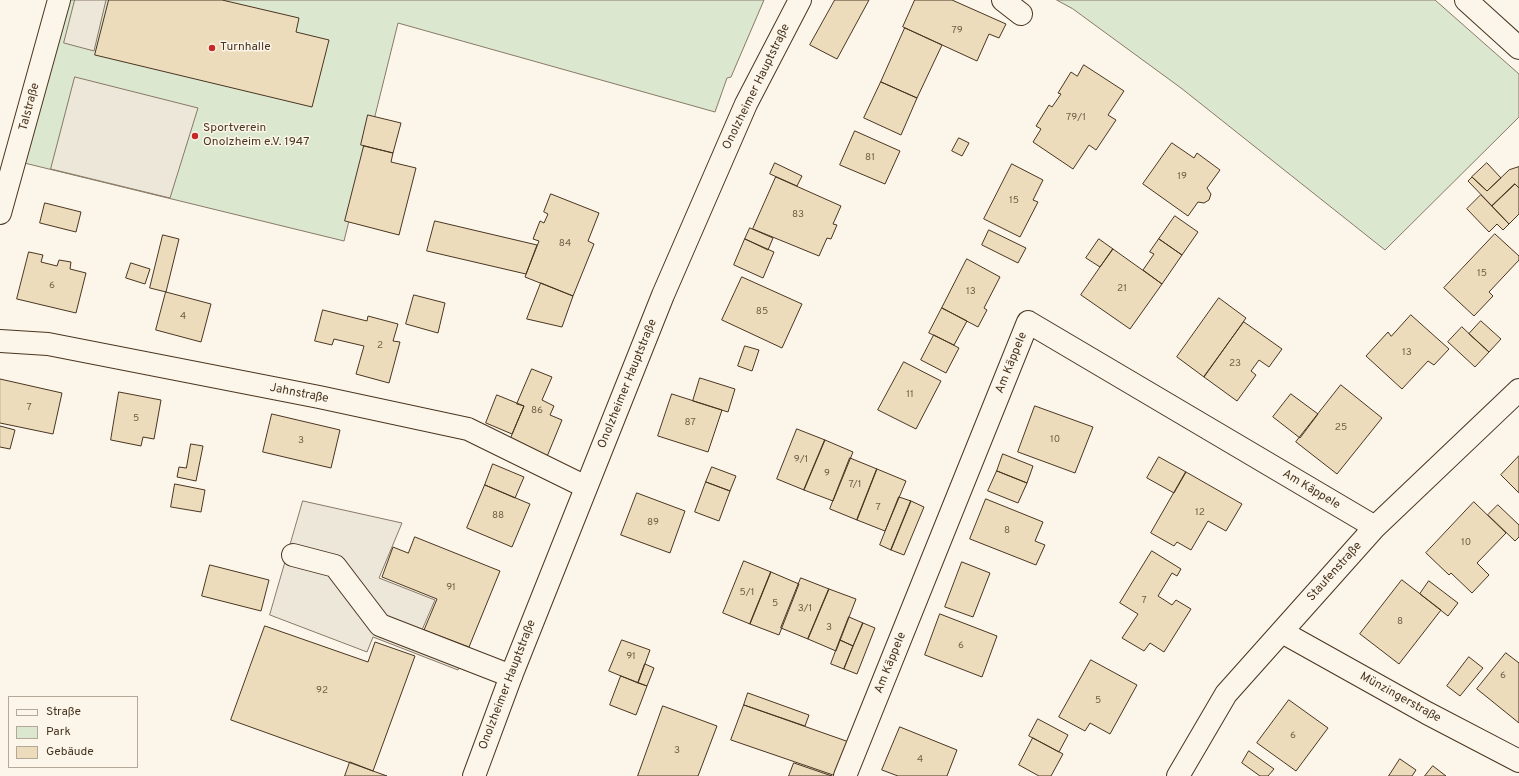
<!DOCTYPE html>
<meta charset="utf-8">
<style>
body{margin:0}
#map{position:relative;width:1519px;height:776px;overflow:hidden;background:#fbf6e9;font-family:Overpass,sans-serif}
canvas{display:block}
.legend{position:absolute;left:8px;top:696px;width:130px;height:72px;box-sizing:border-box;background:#fbf6e9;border:1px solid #b4a999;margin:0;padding:5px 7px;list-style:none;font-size:12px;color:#4a3520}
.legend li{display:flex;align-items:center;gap:8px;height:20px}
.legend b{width:20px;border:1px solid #b4a999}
</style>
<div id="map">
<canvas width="1519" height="776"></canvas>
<ul class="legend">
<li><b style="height:5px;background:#fbf6e9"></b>Straße</li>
<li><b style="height:11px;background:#dce7d0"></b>Park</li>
<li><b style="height:11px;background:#ecdcbc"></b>Gebäude</li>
</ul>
</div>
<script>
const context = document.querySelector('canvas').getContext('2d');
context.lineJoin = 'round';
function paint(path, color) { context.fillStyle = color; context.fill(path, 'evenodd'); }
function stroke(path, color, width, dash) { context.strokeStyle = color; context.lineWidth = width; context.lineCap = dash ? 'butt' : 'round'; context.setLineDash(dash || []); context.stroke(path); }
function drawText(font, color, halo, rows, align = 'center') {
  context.font = font + ' Overpass,sans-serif'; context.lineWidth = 3; context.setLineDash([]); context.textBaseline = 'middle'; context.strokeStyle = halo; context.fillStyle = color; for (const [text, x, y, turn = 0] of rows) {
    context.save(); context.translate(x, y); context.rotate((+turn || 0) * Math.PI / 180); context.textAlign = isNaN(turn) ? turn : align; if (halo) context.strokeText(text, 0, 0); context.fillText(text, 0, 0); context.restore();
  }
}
const green = new Path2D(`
 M 62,0 L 764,0 L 731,77 L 727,78 L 715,112 L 398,23 L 344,241 L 12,160 Z
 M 1057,0 L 1435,0 L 1519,74 L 1519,117 L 1385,250 L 1181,88 L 1073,9 Z`);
const parking = new Path2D(`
 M 75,0 L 106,0 L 94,51 L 64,43 Z
 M 75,77 L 198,108 L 170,198 L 51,169 Z
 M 303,501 L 402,523 L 379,578 L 435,600 L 422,630 L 467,648 L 458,670 L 373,637 L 367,652 L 270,615 Z`);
const building = new Path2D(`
 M 109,0 L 222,0 L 299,18 L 296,32 L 329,40 L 312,107 L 95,55 Z
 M 835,0 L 869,0 L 837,59 L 810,45 Z
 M 915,0 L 952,0 L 1006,24 L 999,38 L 989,34 L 977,61 L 903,27 Z
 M 905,28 L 942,45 L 917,98 L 881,82 Z
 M 1084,65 L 1124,91 L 1108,115 L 1116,120 L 1096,150 L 1089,145 L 1073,169 L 1033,142 L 1041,129 L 1036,126 L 1049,105 L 1052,107 L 1061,94 L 1058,93 L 1071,72 L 1077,76 Z
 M 881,82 L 917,98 L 901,135 L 864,118 Z
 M 368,115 L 401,123 L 393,153 L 361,145 Z
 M 855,131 L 900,151 L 885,184 L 840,165 Z
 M 959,138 L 969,143 L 962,156 L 952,151 Z
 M 1172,143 L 1194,158 L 1197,153 L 1220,170 L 1207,188 L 1211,194 L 1209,200 L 1204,203 L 1198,202 L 1188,216 L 1143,184 Z
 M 364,146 L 393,153 L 391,162 L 416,168 L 399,235 L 345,221 Z
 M 775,163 L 802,176 L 797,186 L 770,174 Z
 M 1487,163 L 1501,178 L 1487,191 L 1472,177 Z
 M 1012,164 L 1043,180 L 1033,200 L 1038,202 L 1020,237 L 984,219 Z
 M 1519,167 L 1519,188 L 1515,184 L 1492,206 L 1468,181 L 1472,177 L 1487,191 L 1509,170 Z
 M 776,177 L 841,206 L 833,224 L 837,225 L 831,239 L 827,238 L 819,256 L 753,229 Z
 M 1515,184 L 1519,188 L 1519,214 L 1509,224 L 1492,206 Z
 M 551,194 L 599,213 L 588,241 L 594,244 L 573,296 L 525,277 L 539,241 L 533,239 L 540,221 L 544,223 L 548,214 L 544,212 Z
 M 1481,195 L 1509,224 L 1503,230 L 1497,224 L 1489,232 L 1467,209 Z
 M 45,203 L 81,212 L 76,232 L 40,223 Z
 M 1175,216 L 1198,232 L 1182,255 L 1159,239 Z
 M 435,221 L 537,245 L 526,274 L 427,251 Z
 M 750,228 L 773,238 L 768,250 L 745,239 Z
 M 989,230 L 1026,248 L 1018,263 L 982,245 Z
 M 1495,234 L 1519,256 L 1519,260 L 1489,292 L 1493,296 L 1474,316 L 1444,288 Z
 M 163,235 L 179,239 L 166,292 L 150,288 Z
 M 745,239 L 774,252 L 763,278 L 734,265 Z
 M 1099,239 L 1113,249 L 1100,267 L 1086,258 Z
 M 1159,239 L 1182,255 L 1162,284 L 1143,270 L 1154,254 L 1150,252 Z
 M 1113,249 L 1162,284 L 1130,329 L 1081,295 Z
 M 29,252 L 43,255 L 41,262 L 57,266 L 59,260 L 71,262 L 70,269 L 86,273 L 76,313 L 17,299 Z
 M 967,259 L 1000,277 L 984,308 L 987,310 L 978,327 L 942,308 Z
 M 131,263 L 150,269 L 145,284 L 126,278 Z
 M 742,277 L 802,304 L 782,348 L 722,320 Z
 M 541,283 L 573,296 L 562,327 L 527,319 Z
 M 166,292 L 211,304 L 201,342 L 156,330 Z
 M 414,295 L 445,303 L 438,333 L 406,324 Z
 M 1219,298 L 1246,318 L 1204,377 L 1177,357 Z
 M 942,308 L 967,321 L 954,345 L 929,333 Z
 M 323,310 L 367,321 L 368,316 L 398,324 L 393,341 L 400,342 L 389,383 L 356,374 L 364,346 L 334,339 L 332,345 L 315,341 Z
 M 1411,315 L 1449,349 L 1434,365 L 1428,361 L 1402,389 L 1366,356 L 1388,332 L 1391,336 Z
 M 1481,321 L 1501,339 L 1489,352 L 1469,334 Z
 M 1244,322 L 1282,349 L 1269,367 L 1259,360 L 1251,371 L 1256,375 L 1237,401 L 1204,377 Z
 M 1462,327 L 1489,352 L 1475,367 L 1448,342 Z
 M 934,335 L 959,348 L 946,373 L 921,360 Z
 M 745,346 L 759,350 L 752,371 L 738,366 Z
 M 904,362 L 941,381 L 916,429 L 878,410 Z
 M 532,369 L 552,377 L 542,400 L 554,406 L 550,415 L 562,420 L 546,459 L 508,444 L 524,406 L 517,404 Z
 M 700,378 L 735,389 L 728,412 L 693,401 Z
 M 0,379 L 62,393 L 53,434 L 0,423 Z
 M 1341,385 L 1382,418 L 1337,474 L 1296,442 Z
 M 119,392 L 161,400 L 154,439 L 143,437 L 141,446 L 111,440 Z
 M 672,394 L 722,410 L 708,452 L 658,436 Z
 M 1291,394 L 1318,414 L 1300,438 L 1273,417 Z
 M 497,395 L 524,406 L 512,434 L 486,423 Z
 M 1035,406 L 1093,427 L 1075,473 L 1018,452 Z
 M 272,414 L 340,430 L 331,468 L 263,452 Z
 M 0,426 L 15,430 L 10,449 L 0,447 Z
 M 797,429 L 825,440 L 804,490 L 777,479 Z
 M 825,440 L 853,452 L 833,501 L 804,490 Z
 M 191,444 L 203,446 L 196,481 L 177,477 L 179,467 L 186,468 Z
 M 1003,454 L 1033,466 L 1027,483 L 997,471 Z
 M 1519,456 L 1519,493 L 1501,475 Z
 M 1159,457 L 1186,472 L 1174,493 L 1147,478 Z
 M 850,458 L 877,469 L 857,520 L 830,509 Z
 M 493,464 L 524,477 L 515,498 L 485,485 Z
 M 712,467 L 736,476 L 730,491 L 706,482 Z
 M 877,469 L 906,481 L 885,531 L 857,520 Z
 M 997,471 L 1027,483 L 1018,503 L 988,491 Z
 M 1186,472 L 1242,504 L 1226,531 L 1208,521 L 1191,550 L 1177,542 L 1174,546 L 1151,533 Z
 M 706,482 L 730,491 L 719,521 L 695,512 Z
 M 175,484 L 205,490 L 201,512 L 171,507 Z
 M 485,485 L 530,504 L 512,547 L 467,528 Z
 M 637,493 L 685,511 L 670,553 L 621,535 Z
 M 899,497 L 911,501 L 891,550 L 880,545 Z
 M 986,499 L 1043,522 L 1035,541 L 1045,545 L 1036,565 L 970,539 Z
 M 911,501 L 924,507 L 904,555 L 891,550 Z
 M 1474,502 L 1506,533 L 1477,563 L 1489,575 L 1472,593 L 1451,573 L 1449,575 L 1426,553 Z
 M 1498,505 L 1519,525 L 1519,537 L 1515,541 L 1488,515 Z
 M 415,537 L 500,571 L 469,647 L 424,630 L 437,599 L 382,577 L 393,547 L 408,553 Z
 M 1152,551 L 1181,569 L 1177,576 L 1172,573 L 1158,596 L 1172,605 L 1176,600 L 1191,609 L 1164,652 L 1150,643 L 1144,651 L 1122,638 L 1138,614 L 1120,603 Z
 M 744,561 L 771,572 L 750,624 L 723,613 Z
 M 962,562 L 990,573 L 973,617 L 945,607 Z
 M 210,565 L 269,580 L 261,611 L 202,596 Z
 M 771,572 L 799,584 L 779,635 L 750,624 Z
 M 801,578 L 829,589 L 808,639 L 781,628 Z
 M 1402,580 L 1441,610 L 1399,664 L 1360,634 Z
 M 1429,581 L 1458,603 L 1448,616 L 1420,594 Z
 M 829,589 L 856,599 L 836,651 L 808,639 Z
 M 940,614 L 997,636 L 982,677 L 925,655 Z
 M 849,617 L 863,623 L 853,646 L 840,640 Z
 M 863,623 L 875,628 L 857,674 L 844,669 Z
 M 265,626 L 368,662 L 375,642 L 415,656 L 373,771 L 231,720 Z
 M 622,640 L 650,650 L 638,683 L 609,671 Z
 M 840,640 L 853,646 L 844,669 L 831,664 Z
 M 1506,653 L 1519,663 L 1519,723 L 1477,689 Z
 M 1469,657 L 1483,668 L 1460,696 L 1447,686 Z
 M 1091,660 L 1137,685 L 1110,734 L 1090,723 L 1085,731 L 1059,717 Z
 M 645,664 L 654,668 L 647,686 L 638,683 Z
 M 621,676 L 647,686 L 636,715 L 610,705 Z
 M 748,693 L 809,715 L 805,726 L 744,705 Z
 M 1289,700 L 1328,728 L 1296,771 L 1257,743 Z
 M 744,705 L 849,742 L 836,776 L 731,740 Z
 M 663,706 L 717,726 L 698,776 L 638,776 Z
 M 1038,719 L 1068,735 L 1059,752 L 1029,736 Z
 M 900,727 L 957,750 L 947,776 L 898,776 L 882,770 Z
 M 1033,738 L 1063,754 L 1051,776 L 1039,776 L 1019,765 Z
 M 1249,751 L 1274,769 L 1268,776 L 1260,776 L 1242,763 Z
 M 1400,759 L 1416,770 L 1412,776 L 1389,776 Z
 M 350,762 L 373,771 L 387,776 L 345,776 Z
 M 794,763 L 832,776 L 789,776 Z
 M 1433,766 L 1446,776 L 1425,776 Z`);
const minor = new Path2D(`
 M 1003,0 L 1021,14
 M 1466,0 L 1519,48
 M 0,213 L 59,0
 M 0,341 L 48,344 L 319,397 L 468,429 L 586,487
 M 293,555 L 335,566 L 380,625 L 511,676
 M 1282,632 L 1427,713 L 1519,761
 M 845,776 L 1028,322 L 1375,527
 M 1178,776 L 1226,694 L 1375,527 L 1519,390`);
const major = new Path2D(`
 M 474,776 L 511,676 L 663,295 L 746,104 L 800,0`);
const markers = [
 [212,48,4,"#c62828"],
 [195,136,4,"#c62828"]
];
const numberNames = [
 ["79",957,31],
 ["79/1",1076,118],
 ["81",870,158],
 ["19",1182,177],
 ["15",1014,201],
 ["83",798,215],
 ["84",565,244],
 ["15",1482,274],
 ["6",52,286],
 ["21",1122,289],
 ["13",971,292],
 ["85",762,312],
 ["4",183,317],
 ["2",380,346],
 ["13",1407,353],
 ["23",1235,364],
 ["11",910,395],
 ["7",29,408],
 ["86",537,411],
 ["5",136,419],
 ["87",690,423],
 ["25",1341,428],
 ["10",1055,440],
 ["3",301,441],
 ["9/1",801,460],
 ["9",827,474],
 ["7/1",855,485],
 ["7",878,508],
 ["12",1200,513],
 ["88",498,516],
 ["89",653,523],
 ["8",1007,531],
 ["10",1466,543],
 ["91",451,588],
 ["5/1",747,593],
 ["7",1144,601],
 ["5",775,604],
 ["3/1",805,609],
 ["8",1400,622],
 ["3",829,628],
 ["6",961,646],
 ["91",631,657],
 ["6",1503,676],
 ["92",322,691],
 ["5",1098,701],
 ["6",1293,736],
 ["3",677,751],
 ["4",920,760]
];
const poiNames = [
 ["Turnhalle",220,48],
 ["Sportverein",203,129],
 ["Onolzheim e.V. 1947",203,143]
];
const streetNames = [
 ["Onolzheimer Hauptstraße",757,87,-64],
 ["Talstraße",30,107,-75],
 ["Am Käppele",1012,363,-68],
 ["Onolzheimer Hauptstraße",628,384,-68],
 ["Jahnstraße",299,394,11],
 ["Am Käppele",1311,490,31],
 ["Staufenstraße",1335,572,-48],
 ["Am Käppele",891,663,-68],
 ["Onolzheimer Hauptstraße",508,685,-69],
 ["Münzingerstraße",1400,698,29]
];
paint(green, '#dce7d0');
stroke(green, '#887966', 1);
paint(parking, '#ede7d9');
stroke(parking, '#887966', 1);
paint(building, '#ecdcbc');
stroke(building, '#4a3520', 1);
stroke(minor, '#4a3520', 24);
stroke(major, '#4a3520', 24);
stroke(minor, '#fbf6e9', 22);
stroke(major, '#fbf6e9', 22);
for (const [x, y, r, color] of markers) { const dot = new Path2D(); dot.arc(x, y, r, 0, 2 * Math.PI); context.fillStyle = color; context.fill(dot); stroke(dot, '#fbf6e9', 1.5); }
drawText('10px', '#725f47', null, numberNames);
drawText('12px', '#4a3520', '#fbf6e9', poiNames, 'left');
drawText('12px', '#4a3520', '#fbf6e9', streetNames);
</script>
